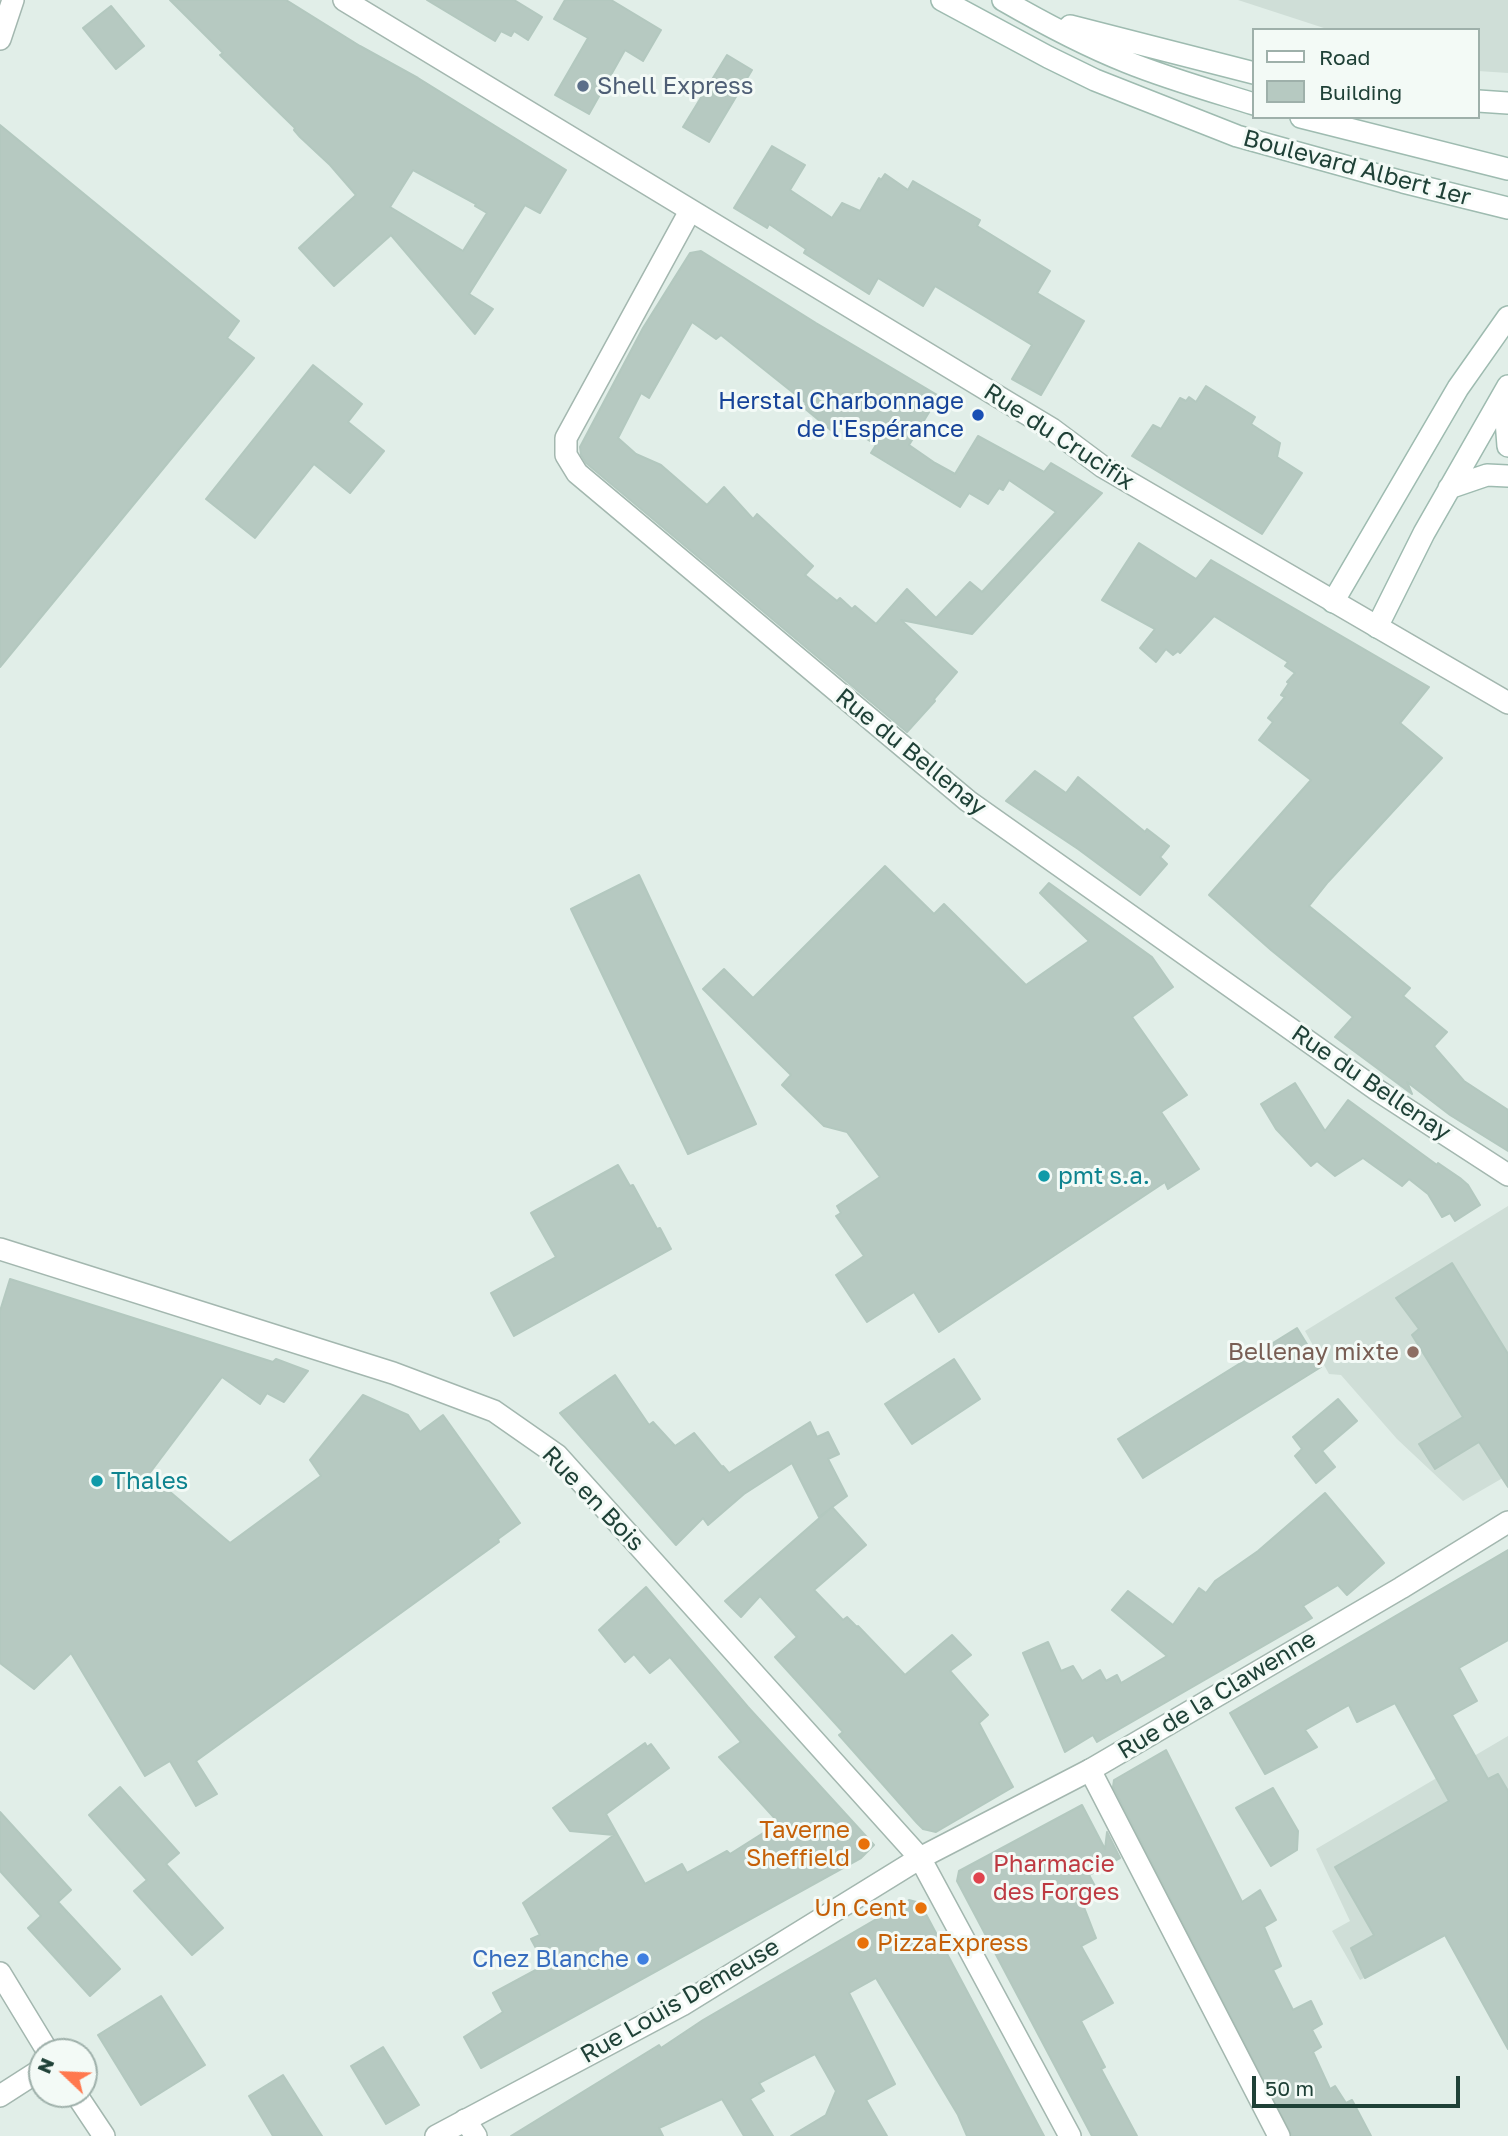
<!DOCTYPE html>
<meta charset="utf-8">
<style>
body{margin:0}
#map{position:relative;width:1508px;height:2136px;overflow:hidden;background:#e1eee8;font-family:"Golos Text",sans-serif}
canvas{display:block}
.legend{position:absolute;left:1252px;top:28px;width:228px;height:91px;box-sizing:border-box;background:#f3faf6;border:2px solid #9eb0aa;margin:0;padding:9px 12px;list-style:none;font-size:21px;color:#1f4137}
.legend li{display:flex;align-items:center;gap:14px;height:35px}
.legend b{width:35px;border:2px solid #9eb0aa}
.north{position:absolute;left:28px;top:2038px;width:70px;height:70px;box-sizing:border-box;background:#f3faf6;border:2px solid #9eb0aa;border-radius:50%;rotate:293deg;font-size:19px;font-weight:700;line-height:28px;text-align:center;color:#1f4137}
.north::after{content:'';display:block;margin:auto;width:24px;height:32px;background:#ff784e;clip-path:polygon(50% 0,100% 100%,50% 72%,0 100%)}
.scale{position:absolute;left:1252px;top:2076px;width:208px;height:32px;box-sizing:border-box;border:4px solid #1f4137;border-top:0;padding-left:9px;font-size:21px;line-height:24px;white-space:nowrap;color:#1f4137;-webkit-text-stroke:5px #f3faf6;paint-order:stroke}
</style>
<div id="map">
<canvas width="1508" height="2136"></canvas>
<ul class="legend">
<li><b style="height:9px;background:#fff"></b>Road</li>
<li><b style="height:19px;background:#b6c9c1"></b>Building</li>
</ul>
<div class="north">N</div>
<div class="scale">50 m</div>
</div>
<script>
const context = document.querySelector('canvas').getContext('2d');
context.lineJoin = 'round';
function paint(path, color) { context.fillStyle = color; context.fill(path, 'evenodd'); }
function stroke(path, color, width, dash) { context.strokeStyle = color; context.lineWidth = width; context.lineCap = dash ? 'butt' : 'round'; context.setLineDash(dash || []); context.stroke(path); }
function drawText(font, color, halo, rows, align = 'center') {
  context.font = font + ' "Golos Text",sans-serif'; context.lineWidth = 6; context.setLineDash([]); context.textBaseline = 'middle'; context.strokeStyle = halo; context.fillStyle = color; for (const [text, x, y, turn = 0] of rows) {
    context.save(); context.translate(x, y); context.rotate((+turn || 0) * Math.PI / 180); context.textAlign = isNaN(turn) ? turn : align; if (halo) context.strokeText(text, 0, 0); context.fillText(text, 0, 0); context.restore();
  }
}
const built = new Path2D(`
 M 1238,0 L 1508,0 L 1508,73 L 1478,71 L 1478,30 L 1330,30 Z
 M 1508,1206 L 1508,1475 L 1463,1501 L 1397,1439 L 1341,1375 L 1329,1374 L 1305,1331 Z
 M 1508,1736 L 1508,2049 L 1445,1936 L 1360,1980 L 1332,1931 L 1350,1921 L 1316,1849 Z`);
const building = new Path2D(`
 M 170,0 L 286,0 L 360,46 L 418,78 L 566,170 L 540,213 L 525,205 L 469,294 L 493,309 L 475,334 L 391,235 L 334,286 L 299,248 L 356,195 L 330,165 L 300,137 L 294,130 L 295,128 L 220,55 L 223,53 ZM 413,170 L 476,204 L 475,206 L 487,213 L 463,251 L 390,207 Z
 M 427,0 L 514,0 L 542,17 L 528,40 L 514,31 L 511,36 L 501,31 L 495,41 Z
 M 565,0 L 611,0 L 661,30 L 643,61 L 625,50 L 589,114 L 555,95 L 588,38 L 554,19 Z
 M 111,6 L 144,46 L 116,69 L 83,28 Z
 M 727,55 L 752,70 L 709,142 L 683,127 Z
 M 0,125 L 239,321 L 227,338 L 254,358 L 0,667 Z
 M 772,146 L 805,165 L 790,190 L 832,218 L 842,203 L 860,211 L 879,178 L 881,180 L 885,174 L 908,190 L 913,181 L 980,220 L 977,226 L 1050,271 L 1037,293 L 1084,321 L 1041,395 L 1012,379 L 1032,345 L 935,286 L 923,306 L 878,278 L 869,294 L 804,253 L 806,249 L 769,224 L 767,228 L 734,208 Z
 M 701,251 L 816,323 L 939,396 L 909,445 L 935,463 L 955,474 L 978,436 L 1044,472 L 1051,463 L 1102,493 L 972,634 L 901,620 L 957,672 L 934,699 L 935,701 L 907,732 L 610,483 L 586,463 L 581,455 L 580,447 L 643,328 L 690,253 ZM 692,322 L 716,339 L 721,335 L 806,403 L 803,407 L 833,432 L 841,422 L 876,445 L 871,453 L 960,507 L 969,493 L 988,504 L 999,488 L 1003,490 L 1009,480 L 1056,512 L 982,592 L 970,582 L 936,618 L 907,589 L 876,624 L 855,606 L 852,609 L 840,598 L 837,601 L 805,575 L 813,566 L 757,514 L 753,519 L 724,487 L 707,505 L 661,465 L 636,454 L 618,438 L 641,393 L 649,398 Z
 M 313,365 L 362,404 L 348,422 L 384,451 L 350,493 L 314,464 L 255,538 L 206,499 Z
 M 1206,386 L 1255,417 L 1251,424 L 1280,443 L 1277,457 L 1302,473 L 1262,534 L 1132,456 L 1153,425 L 1161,429 L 1180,398 L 1186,401 L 1189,397 L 1196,402 Z
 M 1139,543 L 1196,579 L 1211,560 L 1429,687 L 1400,723 L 1442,758 L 1328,882 L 1309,906 L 1410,988 L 1403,996 L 1447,1032 L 1434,1046 L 1437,1050 L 1464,1081 L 1508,1110 L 1508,1151 L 1450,1115 L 1407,1082 L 1412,1094 L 1335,1037 L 1353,1017 L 1271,950 L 1209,895 L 1311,780 L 1259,740 L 1273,722 L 1268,718 L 1285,697 L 1281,695 L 1289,683 L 1287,682 L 1295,673 L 1285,666 L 1288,662 L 1214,616 L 1180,653 L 1178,651 L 1173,655 L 1166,649 L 1156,662 L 1140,648 L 1155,629 L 1102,600 Z
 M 1035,771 L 1066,793 L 1078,777 L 1145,832 L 1147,829 L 1169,846 L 1160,857 L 1167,864 L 1140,895 L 1078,849 L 1006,801 Z
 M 885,866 L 934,914 L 944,904 L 1026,985 L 1089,941 L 1040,893 L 1049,883 L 1152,957 L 1173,987 L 1132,1017 L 1187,1095 L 1161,1112 L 1199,1169 L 1168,1189 L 1165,1182 L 939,1332 L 914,1292 L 867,1322 L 836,1275 L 864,1256 L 836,1216 L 841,1213 L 837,1206 L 880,1177 L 847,1132 L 824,1126 L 782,1085 L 791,1075 L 703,989 L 724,969 L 753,998 Z
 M 639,875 L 756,1124 L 688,1154 L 571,909 Z
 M 1295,1083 L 1325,1131 L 1348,1100 L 1437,1165 L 1438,1163 L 1460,1178 L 1468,1185 L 1480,1205 L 1455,1221 L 1450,1213 L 1442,1217 L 1428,1194 L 1409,1179 L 1402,1186 L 1363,1158 L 1335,1176 L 1317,1161 L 1311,1166 L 1276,1129 L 1261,1104 Z
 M 618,1165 L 630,1186 L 633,1185 L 657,1229 L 660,1228 L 671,1249 L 514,1336 L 491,1293 L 556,1257 L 531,1213 Z
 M 1452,1263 L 1508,1354 L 1508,1487 L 1479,1442 L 1435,1469 L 1419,1444 L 1463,1417 L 1412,1335 L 1419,1329 L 1396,1298 Z
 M 10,1279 L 273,1362 L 276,1359 L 308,1371 L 284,1402 L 267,1393 L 260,1404 L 222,1377 L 149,1474 L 230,1543 L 321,1476 L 310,1460 L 363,1395 L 408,1415 L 420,1432 L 443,1415 L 520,1523 L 498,1539 L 499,1542 L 196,1761 L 217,1794 L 196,1806 L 170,1761 L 145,1776 L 71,1653 L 34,1689 L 0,1663 L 0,1311 Z
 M 1297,1328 L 1321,1367 L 1143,1478 L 1118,1439 Z
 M 954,1359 L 980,1399 L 912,1444 L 885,1404 Z
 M 615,1375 L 649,1425 L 653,1422 L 675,1446 L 694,1433 L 722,1467 L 723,1466 L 729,1473 L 810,1422 L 817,1437 L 828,1432 L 839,1454 L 828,1459 L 847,1496 L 819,1517 L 792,1463 L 744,1494 L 708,1525 L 703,1518 L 676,1545 L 560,1413 Z
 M 1338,1399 L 1357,1421 L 1322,1451 L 1335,1467 L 1316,1483 L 1295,1456 L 1302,1449 L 1293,1437 Z
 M 1325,1493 L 1384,1563 L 1347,1595 L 1338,1585 L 1303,1606 L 1312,1618 L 1097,1742 L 1093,1735 L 1065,1752 L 1023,1653 L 1048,1642 L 1061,1671 L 1073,1666 L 1082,1681 L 1100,1670 L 1106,1681 L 1117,1675 L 1121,1683 L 1167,1656 L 1112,1610 L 1128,1591 L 1173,1625 L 1199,1588 L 1206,1593 L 1215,1581 L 1258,1551 Z
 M 832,1507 L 866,1545 L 814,1590 L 843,1620 L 847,1617 L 857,1627 L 858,1626 L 905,1675 L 952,1635 L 971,1655 L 950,1671 L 988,1715 L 979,1723 L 1013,1787 L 936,1832 L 923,1829 L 917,1823 L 839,1735 L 843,1732 L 775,1657 L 797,1637 L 760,1596 L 741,1617 L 725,1601 Z
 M 1508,1550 L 1508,1640 L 1459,1668 L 1477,1701 L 1452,1715 L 1488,1779 L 1498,1774 L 1508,1791 L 1508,2049 L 1445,1935 L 1365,1978 L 1351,1948 L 1374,1935 L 1335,1867 L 1449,1801 L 1395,1703 L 1357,1722 L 1349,1705 L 1305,1730 L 1317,1747 L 1265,1774 L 1230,1713 Z
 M 646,1587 L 748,1707 L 874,1845 L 861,1858 L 481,2068 L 464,2037 L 503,2012 L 493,1993 L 545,1965 L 531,1939 L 540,1935 L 523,1903 L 614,1835 L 570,1831 L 553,1808 L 645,1743 L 647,1747 L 651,1744 L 669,1768 L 606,1814 L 645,1884 L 682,1864 L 687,1873 L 727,1851 L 730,1854 L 779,1823 L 719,1757 L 741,1742 L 670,1657 L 650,1673 L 634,1654 L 625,1662 L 599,1630 Z
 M 1166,1750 L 1242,1902 L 1260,1890 L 1276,1920 L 1264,1927 L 1281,1966 L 1273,1970 L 1293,2010 L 1311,2001 L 1322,2024 L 1312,2030 L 1321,2047 L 1313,2052 L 1330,2089 L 1335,2086 L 1346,2103 L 1352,2100 L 1371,2136 L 1292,2136 L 1113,1787 L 1114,1780 Z
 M 120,1787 L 179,1853 L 166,1864 L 223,1928 L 192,1955 L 134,1891 L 147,1880 L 89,1815 Z
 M 1273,1788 L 1298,1831 L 1297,1850 L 1271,1866 L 1236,1808 Z
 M 1082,1805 L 1105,1849 L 1107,1832 L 1120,1858 L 1089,1875 L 1096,1888 L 1080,1897 L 1096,1938 L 1081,1946 L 1113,2003 L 1081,2021 L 1105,2067 L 1101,2069 L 1137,2136 L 1092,2136 L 957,1881 L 959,1871 Z
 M 0,1812 L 71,1890 L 58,1902 L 120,1969 L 90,1996 L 28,1928 L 41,1916 L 0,1871 Z
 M 909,1900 L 920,1903 L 1044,2136 L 967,2136 L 958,2115 L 876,1978 L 849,1993 L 895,2084 L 866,2100 L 887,2136 L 791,2136 L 826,2115 L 836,2091 L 815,2054 L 759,2083 L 764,2091 L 750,2099 L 773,2136 L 744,2136 L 722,2099 L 659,2128 L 663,2136 L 511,2136 L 659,2045 L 661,2048 L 703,2020 Z
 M 161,1996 L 205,2065 L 141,2105 L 98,2035 Z
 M 383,2047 L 419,2105 L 386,2124 L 351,2066 Z
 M 283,2075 L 309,2116 L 322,2136 L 273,2136 L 249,2096 Z`);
const minor = new Path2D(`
 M 0,39 L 13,0
 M 690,211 L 566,438 L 566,455 L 577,473 L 968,801 L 1377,1090 L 1508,1175
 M 1090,1770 L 1279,2136
 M 920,1858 L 1070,2136
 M 0,2096 L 42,2069
 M 465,2120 L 476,2136`);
const tertiary = new Path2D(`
 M 344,0 L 1007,402 L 1052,429 L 1103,467 L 1508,703
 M 0,1249 L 393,1373 L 494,1411 L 557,1455 L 920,1858
 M 0,1973 L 48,2052
 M 76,2094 L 104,2136
 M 436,2136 L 682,2005 L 920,1858 L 1090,1770 L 1401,1588 L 1508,1522`);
const secondary = new Path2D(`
 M 942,0 L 1048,57 L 1095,80 L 1237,136 L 1403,182 L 1508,208
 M 1003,0 C 1043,23 1084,45 1127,62 C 1169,79 1212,91 1254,104
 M 1070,26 L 1254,73
 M 1478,101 L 1508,103
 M 1301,117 L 1508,169
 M 1504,394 L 1508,446
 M 1449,488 L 1487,475 L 1508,476
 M 1333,602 L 1458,388 L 1508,317
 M 1377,627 L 1424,533 L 1508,386`);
const markers = [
 [583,86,7,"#5c6f8a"],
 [978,415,7,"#1a4fb4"],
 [1044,1176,7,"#0f9aa8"],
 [1413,1352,7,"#8d6e63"],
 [97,1481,7,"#0f9aa8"],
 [864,1844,7,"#e8710a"],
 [979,1878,7,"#e0444e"],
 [921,1908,7,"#e8710a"],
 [863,1943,7,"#e8710a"],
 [643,1959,7,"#3f7fe0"]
];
const serviceNames = [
 ["Shell Express",597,86]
];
const streetNames = [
 ["Boulevard Albert 1er",1357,168,15],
 ["Rue du Crucifix",1059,437,33],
 ["Rue du Bellenay",911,752,39],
 ["Rue du Bellenay",1371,1083,34],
 ["Rue en Bois",593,1499,46],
 ["Rue de la Clawenne",1217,1695,-31],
 ["Rue Louis Demeuse",680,2001,-30]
];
const transitNames = [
 ["Herstal Charbonnage",964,401],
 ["de l'Espérance",964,429]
];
const cultureNames = [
 ["pmt s.a.",1058,1176],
 ["Thales",111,1481]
];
const educationNames = [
 ["Bellenay mixte",1399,1352]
];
const foodNames = [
 ["Taverne",850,1830],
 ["Sheffield",850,1858],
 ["Un Cent",907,1908],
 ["PizzaExpress",877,1943,"left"]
];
const healthNames = [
 ["Pharmacie",993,1864],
 ["des Forges",993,1892]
];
const shopNames = [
 ["Chez Blanche",629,1959]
];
paint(built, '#cfded7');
paint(building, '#b6c9c1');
stroke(building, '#b3c8bf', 2);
stroke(minor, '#a3b7af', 24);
stroke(tertiary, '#a3b7af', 24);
stroke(secondary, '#9ebbb0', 24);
stroke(minor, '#fff', 21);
stroke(tertiary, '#fff', 21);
stroke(secondary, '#fff', 21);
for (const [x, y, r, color] of markers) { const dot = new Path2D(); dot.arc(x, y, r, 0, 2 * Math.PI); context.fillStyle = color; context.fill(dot); stroke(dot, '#f3faf6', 2.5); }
drawText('24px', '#4e5e75', '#f3faf6', serviceNames, 'left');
drawText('24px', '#1f4137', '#f3faf6', streetNames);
drawText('24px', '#164399', '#f3faf6', transitNames, 'right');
drawText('24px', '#0d838f', '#f3faf6', cultureNames, 'left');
drawText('24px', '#785e54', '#f3faf6', educationNames, 'right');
drawText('24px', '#c56008', '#f3faf6', foodNames, 'right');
drawText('24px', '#be3a42', '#f3faf6', healthNames, 'left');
drawText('24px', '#366cbe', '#f3faf6', shopNames, 'right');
</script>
